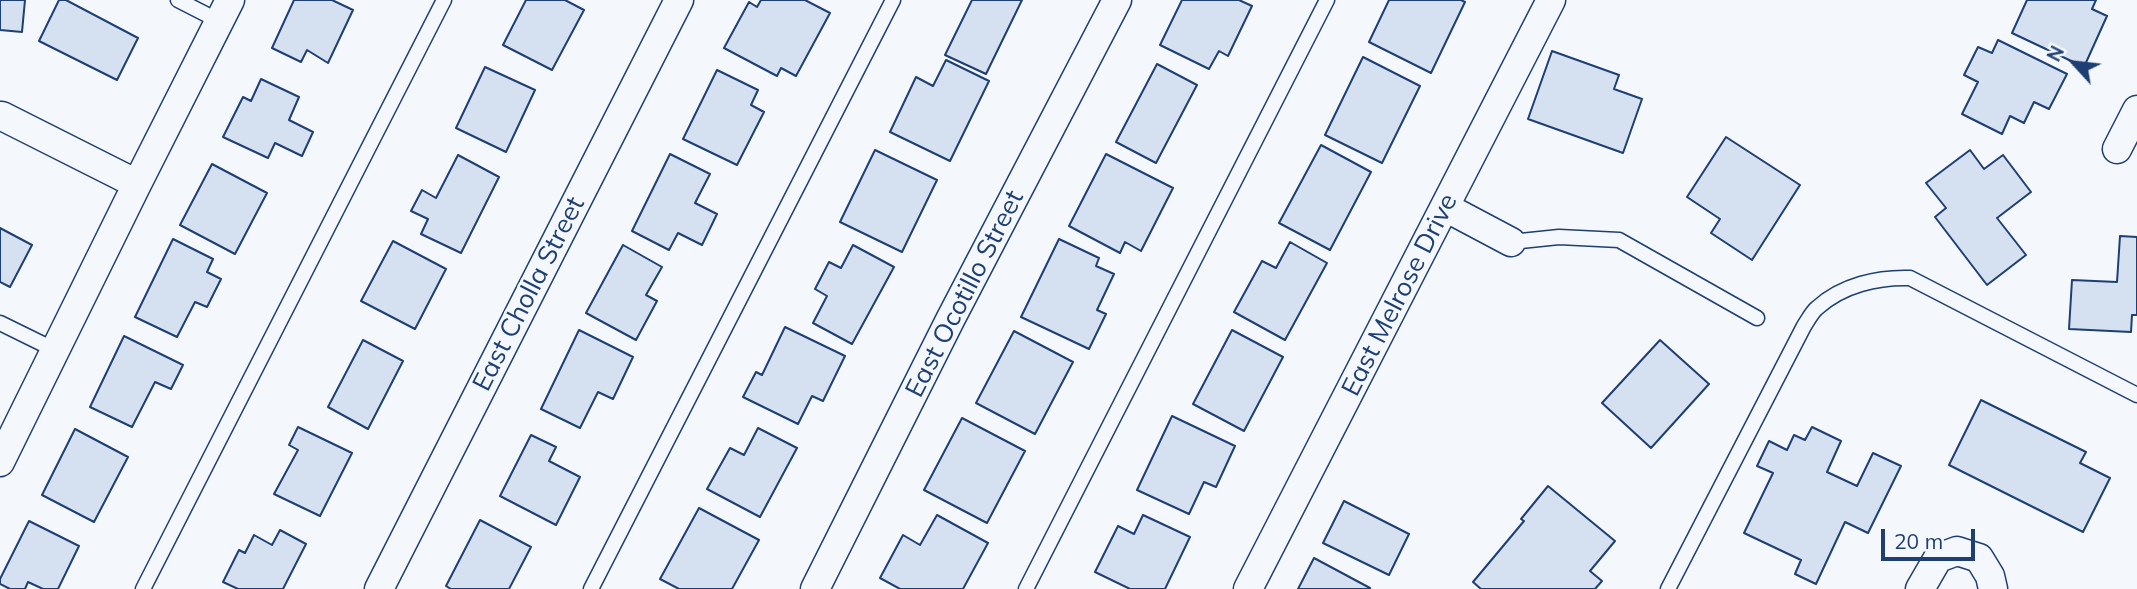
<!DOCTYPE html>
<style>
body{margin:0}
#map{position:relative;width:2137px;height:589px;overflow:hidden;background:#f4f7fb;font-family:Mulish,sans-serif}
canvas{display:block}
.north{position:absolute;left:2039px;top:28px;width:70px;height:70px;-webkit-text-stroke:5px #f4f7fb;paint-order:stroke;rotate:297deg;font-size:19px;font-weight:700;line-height:28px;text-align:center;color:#1d3f73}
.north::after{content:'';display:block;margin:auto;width:24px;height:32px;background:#1d3f73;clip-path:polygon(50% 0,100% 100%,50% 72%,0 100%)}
.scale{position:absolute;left:1881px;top:529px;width:94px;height:32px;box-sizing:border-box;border:4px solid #1d3f73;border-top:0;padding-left:9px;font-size:21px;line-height:24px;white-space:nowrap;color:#1d3f73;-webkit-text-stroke:5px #f4f7fb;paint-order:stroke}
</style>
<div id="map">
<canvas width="2137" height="589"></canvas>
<div class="north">N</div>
<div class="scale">20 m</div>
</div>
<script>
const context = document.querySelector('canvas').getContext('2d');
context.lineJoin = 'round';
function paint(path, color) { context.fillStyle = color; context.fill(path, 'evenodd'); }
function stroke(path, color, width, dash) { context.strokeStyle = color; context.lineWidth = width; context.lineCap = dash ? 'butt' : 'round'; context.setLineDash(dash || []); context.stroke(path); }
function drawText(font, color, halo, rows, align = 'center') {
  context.font = font + ' Mulish,sans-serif'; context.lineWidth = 5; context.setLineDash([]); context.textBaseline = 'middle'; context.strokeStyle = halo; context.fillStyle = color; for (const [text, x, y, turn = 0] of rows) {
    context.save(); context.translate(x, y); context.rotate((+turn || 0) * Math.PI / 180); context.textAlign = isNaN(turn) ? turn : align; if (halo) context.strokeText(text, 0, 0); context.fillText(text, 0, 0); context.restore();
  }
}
const building = new Path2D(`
 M 0,0 L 25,0 L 22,32 L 0,30 Z
 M 59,0 L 66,0 L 138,38 L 117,80 L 39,41 Z
 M 294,0 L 332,0 L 353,10 L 328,63 L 307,50 L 301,62 L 272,48 Z
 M 526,0 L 565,0 L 584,10 L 552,70 L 503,45 Z
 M 761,0 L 805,0 L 830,13 L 796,76 L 781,68 L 777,76 L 724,48 L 749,2 L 757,7 Z
 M 972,0 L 1022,0 L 986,74 L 945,55 Z
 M 1182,0 L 1239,0 L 1252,6 L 1228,56 L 1219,51 L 1209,69 L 1160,45 Z
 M 1389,0 L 1461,0 L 1465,2 L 1431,73 L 1369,42 Z
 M 2027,0 L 2096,0 L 2092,9 L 2107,16 L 2084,67 L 2012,33 Z
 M 1998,40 L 2067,74 L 2049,109 L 2034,102 L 2024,123 L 2010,116 L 2002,134 L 1962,114 L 1978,82 L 1964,75 L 1978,47 L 1992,53 Z
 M 1552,51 L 1619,75 L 1614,89 L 1642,99 L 1623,153 L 1528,119 Z
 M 1363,57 L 1420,86 L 1382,163 L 1325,135 Z
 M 946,60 L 989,81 L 950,161 L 890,132 L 916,77 L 933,86 Z
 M 1157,64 L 1197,85 L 1156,163 L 1116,142 Z
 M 485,67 L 535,90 L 506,152 L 456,128 Z
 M 717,70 L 758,90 L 751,105 L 764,112 L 737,165 L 683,139 Z
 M 261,79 L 299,97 L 289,120 L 313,132 L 302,156 L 275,143 L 268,158 L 223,137 L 243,97 L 251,101 Z
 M 1726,137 L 1800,185 L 1752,260 L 1711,233 L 1720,219 L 1687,197 Z
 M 1321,145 L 1371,172 L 1330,250 L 1279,223 Z
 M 875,150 L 937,180 L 902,252 L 840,222 Z
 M 1970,150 L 1984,169 L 2003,155 L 2031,192 L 1997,218 L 2026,255 L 1987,285 L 1935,217 L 1946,208 L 1926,183 Z
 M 670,154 L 710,174 L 695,203 L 717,214 L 702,245 L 678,233 L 669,250 L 632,231 Z
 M 1106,154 L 1173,188 L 1141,251 L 1125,242 L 1120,253 L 1069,226 Z
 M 458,155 L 499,177 L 461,253 L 421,234 L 428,219 L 411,211 L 422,190 L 436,198 Z
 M 212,164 L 267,193 L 235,254 L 180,225 Z
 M 0,228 L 32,245 L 10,287 L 0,282 Z
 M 2120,236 L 2137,237 L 2137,315 L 2132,315 L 2131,332 L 2069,329 L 2072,280 L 2117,282 Z
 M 173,239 L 213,259 L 207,272 L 221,279 L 207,307 L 195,302 L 177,337 L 135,317 Z
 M 1059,239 L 1099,258 L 1096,266 L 1114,274 L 1097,310 L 1106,314 L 1089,349 L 1021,317 Z
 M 393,241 L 446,269 L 415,329 L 361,301 Z
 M 1290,242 L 1327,263 L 1285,340 L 1234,312 L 1262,261 L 1276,268 Z
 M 623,245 L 662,267 L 646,295 L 657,301 L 636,340 L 586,313 Z
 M 853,245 L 894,267 L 852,344 L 813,323 L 827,296 L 815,289 L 829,262 L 841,268 Z
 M 785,327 L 845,356 L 823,401 L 812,396 L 798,424 L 743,397 L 756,372 L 762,375 Z
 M 579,330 L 633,357 L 613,399 L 598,392 L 580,428 L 541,409 Z
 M 1232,330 L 1283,357 L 1244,431 L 1193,404 Z
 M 1014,331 L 1073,362 L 1035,434 L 976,403 Z
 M 124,336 L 183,365 L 171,389 L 155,382 L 132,427 L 90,407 Z
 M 363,340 L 403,361 L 368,429 L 328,407 Z
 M 1660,340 L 1709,384 L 1651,448 L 1602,403 Z
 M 1981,400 L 2086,452 L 2080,463 L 2110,478 L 2083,532 L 1949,465 Z
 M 1172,416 L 1235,446 L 1216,487 L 1204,482 L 1189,514 L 1137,490 Z
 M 962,418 L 1025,451 L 987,523 L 924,490 Z
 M 298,427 L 352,453 L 320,516 L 274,494 L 298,450 L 289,445 Z
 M 1812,427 L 1841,441 L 1827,472 L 1857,486 L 1873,453 L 1901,466 L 1868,533 L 1845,522 L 1816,584 L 1795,574 L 1801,560 L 1744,533 L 1773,473 L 1757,466 L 1769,441 L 1787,450 L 1794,435 L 1805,440 Z
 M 758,428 L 797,448 L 760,517 L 707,489 L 730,448 L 744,455 Z
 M 75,429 L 128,457 L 94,522 L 42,495 Z
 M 531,435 L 556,447 L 549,461 L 580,477 L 556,525 L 500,496 Z
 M 1548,486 L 1615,541 L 1590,571 L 1602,581 L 1595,589 L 1481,589 L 1473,582 L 1524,521 L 1521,519 Z
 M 1344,501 L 1409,534 L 1389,575 L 1323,543 Z
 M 699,508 L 759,540 L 732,589 L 679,589 L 660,579 Z
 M 937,515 L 988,543 L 963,589 L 900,589 L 880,578 L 903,535 L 920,545 Z
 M 1143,515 L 1190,537 L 1165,589 L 1130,589 L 1095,572 L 1118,526 L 1134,534 Z
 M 480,520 L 531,547 L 509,589 L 451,589 L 446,586 Z
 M 29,521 L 79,546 L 58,589 L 43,589 L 28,582 L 25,589 L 10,589 L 0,584 L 0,579 Z
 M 280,530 L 306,544 L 283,589 L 238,589 L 223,582 L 239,550 L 245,553 L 254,535 L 272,545 Z
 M 1314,558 L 1370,588 L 1370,589 L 1298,589 Z`);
const service = new Path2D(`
 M 178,0 L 219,21
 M 1511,242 L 1559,237 L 1619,240 L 1757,318
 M 0,323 L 55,350
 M 143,589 L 444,0
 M 591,589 L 893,0
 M 1026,589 L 1327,0
 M 1668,589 L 1804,326 C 1808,320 1812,312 1817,308 C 1842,285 1878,277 1910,278 L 2137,395`);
const minor = new Path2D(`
 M 2,116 L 137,184
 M 2117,149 L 2137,110
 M 1445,207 L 1511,242
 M 0,462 L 137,184 L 230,0
 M 379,589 L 679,0
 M 815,589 L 950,320 L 1117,0
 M 1248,589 L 1551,0
 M 1920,589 L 1938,558 L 1957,551 L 1979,558 L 1990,576 L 1993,589`);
const streetNames = [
 ["East Cholla Street",529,294,-63],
 ["East Ocotillo Street",965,294,-63],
 ["East Melrose Drive",1400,295,-63]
];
paint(building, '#d5e0f0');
stroke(building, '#1d3f73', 2);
stroke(service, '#1d3f73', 17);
stroke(minor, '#1d3f73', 31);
stroke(service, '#f4f7fb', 14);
stroke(minor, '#f4f7fb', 28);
drawText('26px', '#1d3f73', '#f4f7fb', streetNames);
</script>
